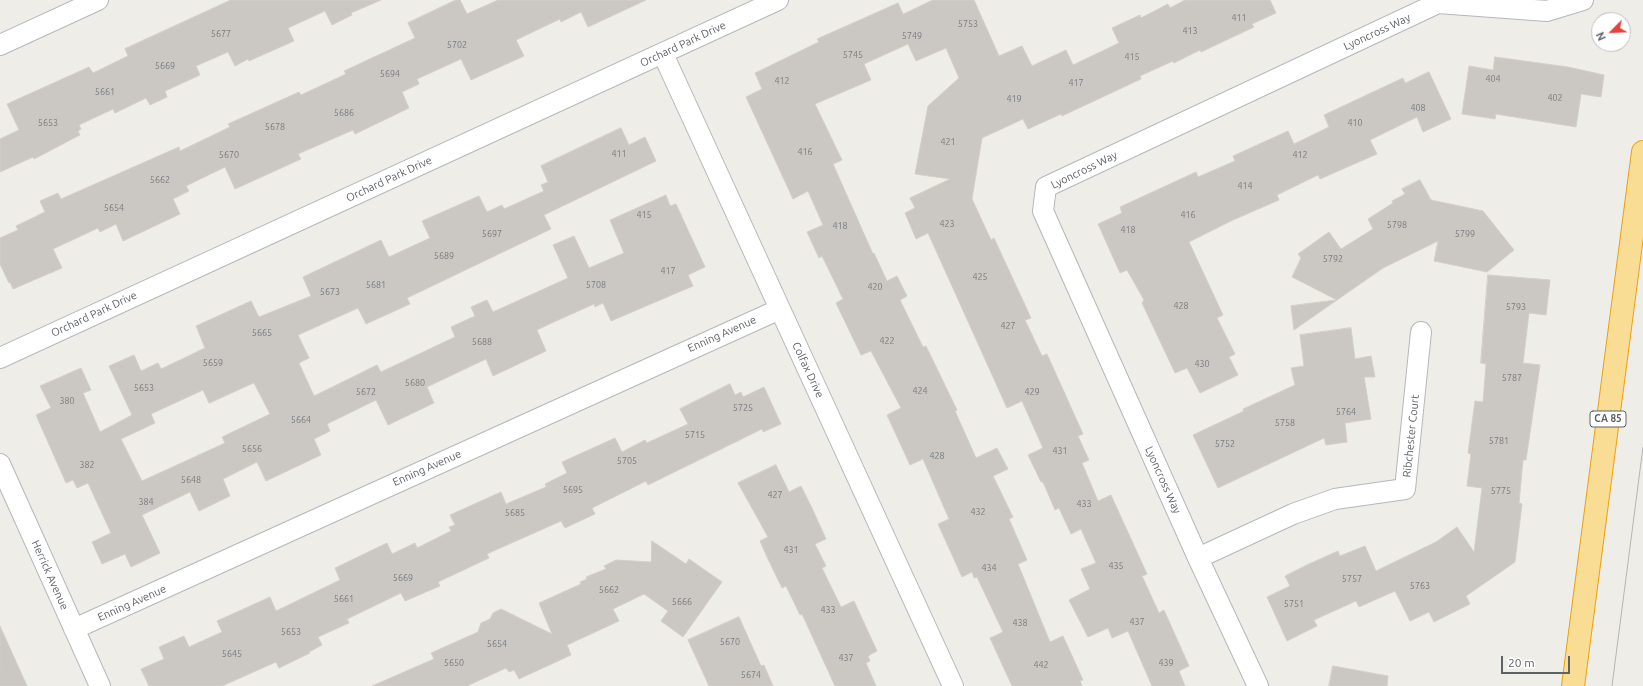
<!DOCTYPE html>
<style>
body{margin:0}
#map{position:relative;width:1643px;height:686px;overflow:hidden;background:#efede7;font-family:Ubuntu,sans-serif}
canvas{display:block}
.north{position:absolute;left:1591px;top:12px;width:40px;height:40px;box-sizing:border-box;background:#fff;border:1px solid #bfc0c2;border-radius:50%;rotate:246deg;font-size:11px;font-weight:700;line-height:16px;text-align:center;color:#5e6266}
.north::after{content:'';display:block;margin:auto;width:14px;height:18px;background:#e2433a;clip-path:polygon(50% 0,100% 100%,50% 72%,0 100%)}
.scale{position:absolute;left:1501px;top:656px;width:69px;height:18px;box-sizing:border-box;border:2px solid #5e6266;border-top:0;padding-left:5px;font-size:12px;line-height:14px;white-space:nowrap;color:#5e6266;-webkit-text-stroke:3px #fff;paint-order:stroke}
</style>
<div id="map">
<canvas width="1643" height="686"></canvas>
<div class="north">N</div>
<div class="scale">20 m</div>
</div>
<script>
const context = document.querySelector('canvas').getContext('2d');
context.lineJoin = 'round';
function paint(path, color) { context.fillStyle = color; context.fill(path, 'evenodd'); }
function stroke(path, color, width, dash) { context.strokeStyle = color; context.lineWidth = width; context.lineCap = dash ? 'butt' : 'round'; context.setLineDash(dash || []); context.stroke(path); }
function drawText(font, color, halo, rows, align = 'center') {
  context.font = font + ' Ubuntu,sans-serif'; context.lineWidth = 3; context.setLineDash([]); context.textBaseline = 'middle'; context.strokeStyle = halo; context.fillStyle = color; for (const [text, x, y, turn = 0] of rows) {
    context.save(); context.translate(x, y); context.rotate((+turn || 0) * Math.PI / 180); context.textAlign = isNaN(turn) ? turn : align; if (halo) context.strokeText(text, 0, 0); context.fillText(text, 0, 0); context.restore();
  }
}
const building = new Path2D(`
 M 231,0 L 381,0 L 351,13 L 352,15 L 332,25 L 325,11 L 288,28 L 294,41 L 249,61 L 248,59 L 235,66 L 228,52 L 196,66 L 200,75 L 165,91 L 167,97 L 150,105 L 146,98 L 115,113 L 113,109 L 79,125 L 81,129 L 78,131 L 80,135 L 34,159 L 33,157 L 0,172 L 0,139 L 19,130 L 7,104 L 89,67 L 93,73 L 128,56 L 125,49 Z
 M 456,0 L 460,0 L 467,14 L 498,0 L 646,0 L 588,27 L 581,12 L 561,22 L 560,19 L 516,40 L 524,56 L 471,80 L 461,59 L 417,79 L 419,84 L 402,92 L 409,108 L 355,134 L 353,130 L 298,154 L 301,159 L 235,189 L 225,167 L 186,186 L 189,191 L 173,199 L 180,214 L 123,241 L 116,224 L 100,232 L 98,228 L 53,249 L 62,268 L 13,289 L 10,282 L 9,283 L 0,264 L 0,238 L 18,230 L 16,226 L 45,212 L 40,201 L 58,193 L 61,199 L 179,147 L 180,151 L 230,127 L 228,124 L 299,92 L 301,95 L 346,74 L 344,71 L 415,38 L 408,23 Z
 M 933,0 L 974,0 L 999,56 L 1022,46 L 1032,66 L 1066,50 L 1073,65 L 1119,43 L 1112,28 L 1140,15 L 1141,18 L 1168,4 L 1170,8 L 1185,0 L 1270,0 L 1276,13 L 1252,24 L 1254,27 L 1201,52 L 1200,50 L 1174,63 L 1173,61 L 1140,76 L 1141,79 L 1062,116 L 1061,114 L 1028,129 L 1023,119 L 982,138 L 972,199 L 991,240 L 994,238 L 1031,318 L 1025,320 L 1042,356 L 1047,354 L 1083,434 L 1078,436 L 1089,460 L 1082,463 L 1098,501 L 1111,495 L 1147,574 L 1142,576 L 1159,613 L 1164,610 L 1189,666 L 1179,671 L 1185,686 L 1152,686 L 1128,631 L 1112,638 L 1108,628 L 1088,637 L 1069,600 L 1090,589 L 1081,569 L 1096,563 L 1081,529 L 1071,534 L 1059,508 L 1055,510 L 1043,482 L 1041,482 L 1028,455 L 1043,448 L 1022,401 L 1007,408 L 928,233 L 916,239 L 905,213 L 915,208 L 910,198 L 950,179 L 915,174 L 928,106 L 959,78 L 946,48 L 916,61 L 908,44 L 864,64 L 871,80 L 815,104 L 842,160 L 833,164 L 873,254 L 874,253 L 887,281 L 897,276 L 907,296 L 900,300 L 923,347 L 926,346 L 957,410 L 955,411 L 976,458 L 997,448 L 1008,469 L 993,476 L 1013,517 L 1009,519 L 1027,560 L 1018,564 L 1050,642 L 1063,636 L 1083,680 L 1080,681 L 1082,686 L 1012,686 L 990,638 L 1003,632 L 977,577 L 974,578 L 972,572 L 962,577 L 938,524 L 949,519 L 923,459 L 910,465 L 887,415 L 901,408 L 871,351 L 861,355 L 836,303 L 843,299 L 822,256 L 819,258 L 807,232 L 823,225 L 808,191 L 793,199 L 746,97 L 762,89 L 755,73 L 819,42 L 817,39 L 898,3 L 903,14 Z
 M 1495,57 L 1568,67 L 1604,75 L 1601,97 L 1581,94 L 1576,127 L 1496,114 L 1495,119 L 1462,114 L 1469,66 L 1493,70 Z
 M 1429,72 L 1451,119 L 1423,132 L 1417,117 L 1370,140 L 1377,154 L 1320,179 L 1318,175 L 1277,195 L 1279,200 L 1233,220 L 1189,242 L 1223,315 L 1217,318 L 1235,354 L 1229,357 L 1238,375 L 1200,393 L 1187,368 L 1175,373 L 1142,303 L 1144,300 L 1127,270 L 1120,273 L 1098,224 L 1122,213 L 1120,207 L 1196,172 L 1198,177 L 1235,161 L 1233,156 L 1288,131 L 1294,144 L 1329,127 L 1324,115 L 1403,78 L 1405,83 Z
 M 621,128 L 629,145 L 645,137 L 656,161 L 544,215 L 551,229 L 407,298 L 410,304 L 366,324 L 358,308 L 298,335 L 309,358 L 299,363 L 314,396 L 377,365 L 381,372 L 455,337 L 451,327 L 475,316 L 471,307 L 487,300 L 493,312 L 568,278 L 553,245 L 574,236 L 589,268 L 624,253 L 610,220 L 666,195 L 670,206 L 676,204 L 705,267 L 688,275 L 693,286 L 611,321 L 603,303 L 595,307 L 594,304 L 556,321 L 537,330 L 546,351 L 493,376 L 486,359 L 427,387 L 434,403 L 388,425 L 376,400 L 327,424 L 330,431 L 314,439 L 321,455 L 266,481 L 257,462 L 223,479 L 230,496 L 199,511 L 190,492 L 142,515 L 160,553 L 131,567 L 125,554 L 102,564 L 92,542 L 111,533 L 88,483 L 77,488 L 73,480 L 66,483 L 36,415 L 51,408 L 40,386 L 81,368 L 91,390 L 83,393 L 100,432 L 132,415 L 109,366 L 134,355 L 141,371 L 158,363 L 161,369 L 205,348 L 196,326 L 251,301 L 259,317 L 311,296 L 303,277 L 381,240 L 389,257 L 430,238 L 422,221 L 479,196 L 487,212 L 502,205 L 504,209 L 544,191 L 541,185 L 548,182 L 541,166 ZM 254,383 L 270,414 L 222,437 L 225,443 L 142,481 L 121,439 L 155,423 L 151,414 L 203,390 L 209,403 Z
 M 1420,180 L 1431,200 L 1483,211 L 1514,250 L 1487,272 L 1434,261 L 1438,241 L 1383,268 L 1337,300 L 1292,277 L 1301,258 L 1298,254 L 1329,232 L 1341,249 L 1373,229 L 1368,219 L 1393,203 L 1392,201 L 1405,194 L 1402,189 Z
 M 1488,275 L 1550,280 L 1546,315 L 1529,313 L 1523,363 L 1540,365 L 1526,460 L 1523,460 L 1519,503 L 1522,504 L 1515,562 L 1466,596 L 1470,604 L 1434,622 L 1429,612 L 1410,621 L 1395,591 L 1359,607 L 1356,601 L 1314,620 L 1317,626 L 1287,641 L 1267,597 L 1290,586 L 1285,576 L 1309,564 L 1338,551 L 1340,556 L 1365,546 L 1376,571 L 1436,542 L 1457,527 L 1474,552 L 1482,488 L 1467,486 L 1471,454 L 1468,453 L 1475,401 L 1483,402 L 1486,364 L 1481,363 Z
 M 1337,300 L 1294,330 L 1291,306 Z
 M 1351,328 L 1355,359 L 1371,356 L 1375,377 L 1364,377 L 1371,419 L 1345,423 L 1347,442 L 1326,445 L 1324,438 L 1218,488 L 1193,435 L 1244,411 L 1243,409 L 1295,385 L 1291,368 L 1304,366 L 1300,335 Z
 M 730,384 L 735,395 L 741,392 L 743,397 L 764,387 L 781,424 L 763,432 L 762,429 L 648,485 L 646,481 L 592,508 L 595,514 L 565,528 L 561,521 L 489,553 L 487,554 L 489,558 L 438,582 L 440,586 L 405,601 L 401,593 L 347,619 L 349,623 L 318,637 L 322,645 L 309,652 L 310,653 L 279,668 L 276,662 L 222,686 L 149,686 L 141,669 L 164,659 L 159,647 L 184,636 L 189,647 L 222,632 L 217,621 L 270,597 L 276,611 L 340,580 L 335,568 L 387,543 L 392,554 L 415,543 L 417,548 L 451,531 L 449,527 L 455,525 L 450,515 L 501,492 L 506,504 L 546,487 L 545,484 L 567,473 L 562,462 L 615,438 L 622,452 L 645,440 L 647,443 L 688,424 L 680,409 Z
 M 776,465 L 789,492 L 801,486 L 812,508 L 826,539 L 815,544 L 826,566 L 822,568 L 841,607 L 854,601 L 877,651 L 868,656 L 870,661 L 866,663 L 876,686 L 835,686 L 802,614 L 800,615 L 786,586 L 782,588 L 767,557 L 760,541 L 768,537 L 738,483 Z
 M 652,541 L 686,564 L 689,559 L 722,582 L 683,637 L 661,621 L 668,611 L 644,594 L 613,609 L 619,621 L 567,645 L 571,655 L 519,679 L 514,670 L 509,672 L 506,668 L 467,686 L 372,686 L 434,659 L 431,653 L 478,632 L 481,623 L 490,619 L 493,613 L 501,609 L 552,634 L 539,603 L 581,584 L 580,582 L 587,579 L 586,577 L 606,569 L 604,566 L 616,560 L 651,562 Z
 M 739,617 L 761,666 L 764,665 L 773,686 L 709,686 L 688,640 Z
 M 0,626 L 27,686 L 0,686 Z
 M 1333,666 L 1388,676 L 1387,686 L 1329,686 Z`);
const minor = new Path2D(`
 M 0,45 L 98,0
 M 663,54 L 953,686
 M 0,358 L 778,0
 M 0,464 L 100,686
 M 1198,558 L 1293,514 L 1335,499 L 1405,489 L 1421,332
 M 74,629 L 780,309
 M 1258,686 L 1198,558 L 1043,211 L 1046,187 L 1438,3 L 1547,11 L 1583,0`);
const motorway = new Path2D(`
 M 1573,686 L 1643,152`);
const tram = new Path2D(`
 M 1612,686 L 1643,447`);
const numberNames = [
 ["411",1239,18],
 ["5753",968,24],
 ["413",1190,31],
 ["5677",221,34],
 ["5749",912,36],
 ["5702",457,45],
 ["5745",853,55],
 ["415",1132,57],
 ["5669",165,66],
 ["5694",390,74],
 ["404",1493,79],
 ["412",782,81],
 ["417",1076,83],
 ["5661",105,92],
 ["402",1555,98],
 ["419",1014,99],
 ["408",1418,108],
 ["5686",344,113],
 ["5653",48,123],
 ["410",1355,123],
 ["5678",275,127],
 ["421",948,142],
 ["416",805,152],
 ["411",619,154],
 ["5670",229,155],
 ["412",1300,155],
 ["5662",160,180],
 ["414",1245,186],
 ["5654",114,208],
 ["415",644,215],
 ["416",1188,215],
 ["423",947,224],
 ["5798",1397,225],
 ["418",840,226],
 ["418",1128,230],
 ["5697",492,234],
 ["5799",1465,234],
 ["5689",444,256],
 ["5792",1333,259],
 ["417",668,271],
 ["425",980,277],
 ["5681",376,285],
 ["5708",596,285],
 ["420",875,287],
 ["5673",330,292],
 ["428",1181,306],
 ["5793",1516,307],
 ["427",1008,326],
 ["5665",262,333],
 ["422",887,341],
 ["5688",482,342],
 ["5659",213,363],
 ["430",1202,364],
 ["5787",1512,378],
 ["5680",415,383],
 ["5653",144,388],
 ["424",920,391],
 ["5672",366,392],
 ["429",1032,392],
 ["380",67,401],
 ["5725",743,408],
 ["5764",1346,412],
 ["5664",301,420],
 ["5758",1285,423],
 ["5715",695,435],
 ["5781",1499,441],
 ["5752",1225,444],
 ["5656",252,449],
 ["431",1060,451],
 ["428",937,456],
 ["5705",627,461],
 ["382",87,465],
 ["5648",191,480],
 ["5695",573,490],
 ["5775",1501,491],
 ["427",775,495],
 ["384",146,502],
 ["433",1084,504],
 ["432",978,512],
 ["5685",515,513],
 ["431",791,550],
 ["435",1116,566],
 ["434",989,568],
 ["5669",403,578],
 ["5757",1352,579],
 ["5763",1420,586],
 ["5662",609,590],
 ["5661",344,599],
 ["5666",682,602],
 ["5751",1294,604],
 ["433",828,610],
 ["437",1137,622],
 ["438",1020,623],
 ["5653",291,632],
 ["5670",730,642],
 ["5654",497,644],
 ["5645",232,654],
 ["437",846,658],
 ["5650",454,663],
 ["439",1166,663],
 ["442",1041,665],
 ["5674",751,675]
];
const shields = [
 [1608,419,36]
];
const shieldNames = [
 ["CA 85",1608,419]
];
const streetNames = [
 ["Lyoncross Way",1377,32,-25],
 ["Orchard Park Drive",683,44,-25],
 ["Lyoncross Way",1084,170,-26],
 ["Orchard Park Drive",389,179,-25],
 ["Orchard Park Drive",94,314,-25],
 ["Enning Avenue",722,334,-24],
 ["Colfax Drive",808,370,65],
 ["Ribchester Court",1411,436,-84],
 ["Enning Avenue",427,468,-24],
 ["Lyoncross Way",1163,480,66],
 ["Herrick Avenue",50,575,66],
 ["Enning Avenue",132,603,-24]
];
paint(building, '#cbc8c4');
stroke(building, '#d4cfc5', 1);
stroke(minor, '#b4b7ba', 22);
stroke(motorway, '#eca00a', 24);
stroke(minor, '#fff', 20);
stroke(motorway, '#f9dd94', 22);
stroke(tram, '#b4b5b6', 1);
drawText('9px', '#797c7e', null, numberNames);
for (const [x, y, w] of shields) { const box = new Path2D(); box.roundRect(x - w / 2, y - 8, w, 16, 3); context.fillStyle = '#fff'; context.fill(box); stroke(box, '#5e6266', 1); }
drawText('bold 10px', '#5e6266', null, shieldNames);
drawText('11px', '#5e6266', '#fff', streetNames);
</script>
